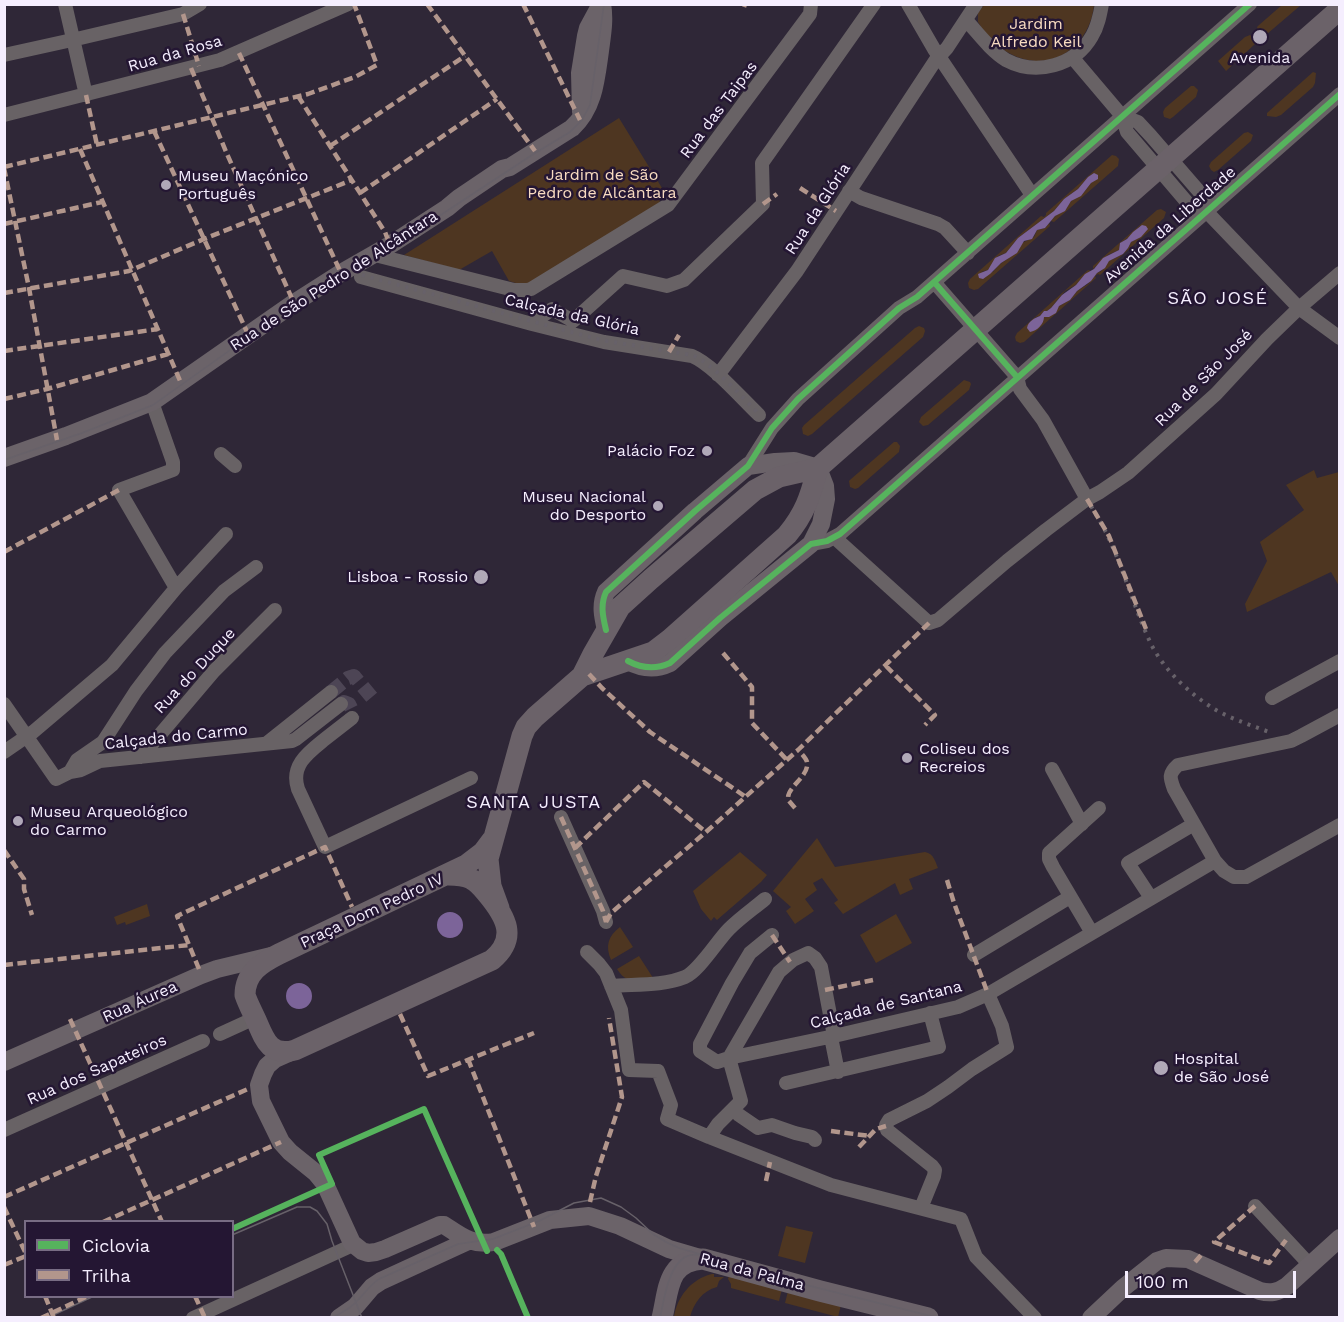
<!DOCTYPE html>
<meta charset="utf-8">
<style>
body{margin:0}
#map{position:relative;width:1344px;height:1322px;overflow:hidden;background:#2f2737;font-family:"Work Sans",sans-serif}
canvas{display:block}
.frame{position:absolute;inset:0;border:6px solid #f5eefe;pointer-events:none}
.legend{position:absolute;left:24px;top:1220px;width:210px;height:78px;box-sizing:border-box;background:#241633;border:2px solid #786c84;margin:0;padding:8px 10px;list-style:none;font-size:18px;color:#f5eefe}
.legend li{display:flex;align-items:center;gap:12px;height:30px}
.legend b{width:30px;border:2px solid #786c84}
.scale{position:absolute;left:1125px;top:1271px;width:171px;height:27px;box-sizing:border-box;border:3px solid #f5eefe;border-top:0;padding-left:8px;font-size:18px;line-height:21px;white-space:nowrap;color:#f5eefe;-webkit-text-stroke:4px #241633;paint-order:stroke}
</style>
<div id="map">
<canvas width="1344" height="1322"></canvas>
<div class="frame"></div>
<ul class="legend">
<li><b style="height:8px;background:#56b35d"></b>Ciclovia</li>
<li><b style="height:8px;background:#b2968c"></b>Trilha</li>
</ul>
<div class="scale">100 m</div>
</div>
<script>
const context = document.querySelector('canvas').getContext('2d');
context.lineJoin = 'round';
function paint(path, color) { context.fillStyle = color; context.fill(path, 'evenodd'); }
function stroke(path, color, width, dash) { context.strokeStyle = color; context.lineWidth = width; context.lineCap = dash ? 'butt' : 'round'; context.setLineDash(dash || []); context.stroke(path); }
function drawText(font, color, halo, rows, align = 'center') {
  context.font = font + ' "Work Sans",sans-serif'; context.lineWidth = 5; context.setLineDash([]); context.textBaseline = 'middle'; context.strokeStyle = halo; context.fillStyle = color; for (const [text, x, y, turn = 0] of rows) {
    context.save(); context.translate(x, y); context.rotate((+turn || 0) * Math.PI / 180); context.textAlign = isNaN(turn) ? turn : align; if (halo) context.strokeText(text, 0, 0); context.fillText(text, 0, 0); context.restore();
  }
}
const green = new Path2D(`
 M 984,5 L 1094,5 C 1090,46 1051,75 1011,54 C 998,48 985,34 978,22 L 978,13 Z
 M 1282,5 L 1301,5 L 1267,34 L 1263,35 L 1259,33 L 1257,27 L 1259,25 Z
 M 1250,35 L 1255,40 L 1255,44 L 1226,71 L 1218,61 L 1245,37 Z
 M 1313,72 L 1316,73 L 1315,83 L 1313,87 L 1281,115 L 1276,117 L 1267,116 L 1267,113 Z
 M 1191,86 L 1194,86 L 1198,90 L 1196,97 L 1173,117 L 1170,119 L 1164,117 L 1163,112 L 1165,108 Z
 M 619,118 L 662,188 L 659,206 L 526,286 L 509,281 L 492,251 L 459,270 L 404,255 Z
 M 1248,132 L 1253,135 L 1251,141 L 1218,170 L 1214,172 L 1211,170 L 1209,166 L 1211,162 L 1244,133 Z
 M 1112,155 L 1116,156 L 1119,159 L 1118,166 L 1054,222 L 1051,221 L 1049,223 L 1050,226 L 978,289 L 974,290 L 969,288 L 968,283 L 970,279 L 1041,216 L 1044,217 L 1046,215 L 1046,213 ZM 1094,173 L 1091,183 L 1084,192 L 1071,201 L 1066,209 L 1055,216 L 1045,228 L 1037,230 L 1034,237 L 1022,243 C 1015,258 1002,259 993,272 L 981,272 L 988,270 L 998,256 L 1006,253 L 1018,238 L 1054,211 L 1064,199 L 1078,189 L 1088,177 Z
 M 1161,209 L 1166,212 L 1164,218 L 1100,275 L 1098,274 L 1095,276 L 1096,278 L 1024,342 L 1020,343 L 1016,341 L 1015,337 L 1017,333 L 1088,270 L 1091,271 L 1093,269 L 1093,266 L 1157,210 ZM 1140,226 L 1138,238 L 1131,242 L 1128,248 L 1123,254 L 1109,261 L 1101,271 L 1097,273 L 1088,284 L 1077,291 L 1070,300 L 1059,306 L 1048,317 L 1045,316 L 1029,324 L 1036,317 L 1040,316 L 1044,311 L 1047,311 L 1051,308 L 1065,291 L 1076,285 L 1083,277 L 1091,271 L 1108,255 L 1119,250 L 1120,243 C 1128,239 1134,232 1140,226 Z
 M 919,326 L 924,328 L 925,331 L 923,337 L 812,434 L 808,436 L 803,434 L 802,428 L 804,425 L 915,328 Z
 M 964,380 L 970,382 L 971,384 L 969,390 L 928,425 L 923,426 L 919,422 L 921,417 Z
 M 894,442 L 897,442 L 900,446 L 899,452 L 858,488 L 855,489 L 850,487 L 849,481 L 851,479 Z
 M 1314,470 L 1317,478 L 1339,472 L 1339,586 L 1331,572 L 1247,612 L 1245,604 L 1267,561 L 1260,542 L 1304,510 L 1286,485 Z
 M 817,838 L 835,867 L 925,852 C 934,854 935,861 938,868 L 909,879 L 913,889 L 900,895 L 895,883 L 843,914 L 834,903 L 838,900 L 822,878 L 813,883 L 817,890 L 805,899 L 814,911 L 795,924 L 786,911 L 791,907 L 773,891 Z
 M 740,852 L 767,875 L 761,882 L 717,920 L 714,917 L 711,921 L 701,909 L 693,891 Z
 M 147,904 L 150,916 L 126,925 L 125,922 L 117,925 L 114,917 Z
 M 896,914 L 912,943 L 876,963 L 860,935 Z
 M 620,927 L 633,947 L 611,960 C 605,946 608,936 620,927 Z
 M 639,956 L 655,981 C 637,981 627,985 617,969 Z
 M 786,1226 L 813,1232 L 805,1263 L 778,1256 Z
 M 712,1274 L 714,1274 L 714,1277 L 724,1277 L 719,1281 L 717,1287 C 702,1291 694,1303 690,1317 L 674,1317 C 677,1297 691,1279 712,1274 Z
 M 729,1275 L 782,1289 L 779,1301 L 731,1288 L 731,1284 L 728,1279 Z
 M 788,1291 L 841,1305 L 838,1317 L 785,1303 Z`);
const water = new Path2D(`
 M 1094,173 L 1098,175 L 1098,179 L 1091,183 L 1081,196 L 1071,201 L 1065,211 L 1055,216 L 1045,228 L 1037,230 L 1032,239 L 1024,241 L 1017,253 L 1001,263 L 990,274 L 983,279 L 979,278 L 978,274 L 988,270 L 995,258 L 1006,253 L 1018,238 L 1054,211 L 1064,199 L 1078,189 L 1088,177 Z
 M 1142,225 L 1146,226 L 1148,229 L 1141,237 L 1131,242 L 1128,248 L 1123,254 L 1109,261 L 1105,268 L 1097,273 L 1091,281 L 1077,291 L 1070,300 L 1059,306 L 1056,313 L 1049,317 L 1044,317 C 1044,324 1037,331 1030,332 L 1027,328 C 1028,321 1035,318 1040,316 L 1044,311 L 1047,311 L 1051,308 L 1062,295 L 1076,285 L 1085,274 L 1094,269 L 1103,258 L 1119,250 L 1120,243 L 1127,239 L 1133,232 Z
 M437 925a13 13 0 1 1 26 0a13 13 0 1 1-26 0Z
 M286 996a13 13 0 1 1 26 0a13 13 0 1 1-26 0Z`);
const streetTunnel = new Path2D(`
 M 331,692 L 348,678 L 354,676 L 374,700
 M 341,704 L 344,702 L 349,704 L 353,712 L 352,718`);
const street = new Path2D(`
 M 65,4 L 86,95
 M 908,4 L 934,49 L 1032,195
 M 966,20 C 978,33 990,50 1006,60 C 1036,76 1075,66 1092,36 C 1098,26 1100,15 1102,4
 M 4,55 L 72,40 L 183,14 L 200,4
 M 1072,57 L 1122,116 L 1127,132 L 1191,207 L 1206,211 L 1299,308 L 1340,338
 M 4,115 L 220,60 L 348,4
 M 1122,116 L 1138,122 L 1151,136 L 1203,196 L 1206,211
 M 849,191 L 861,198 L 938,224 L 945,228 L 968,253
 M 375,255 L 514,290 L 527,290 L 531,289 L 668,205 L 810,14 L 811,4
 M 361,277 L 532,324 L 604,342 L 692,356 C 712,364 742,399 759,415
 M 934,282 L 1017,377 L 1020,389 L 1043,420 L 1087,499
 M 532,324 L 552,309 L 573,321 L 623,276 L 667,286 L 684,280 L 763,204 L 762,163 L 874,4
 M 718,375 L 797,271 L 935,61 L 947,48 L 976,4
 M 152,402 L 173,462 L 173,470 L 119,490 L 176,588
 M 221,454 L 235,466
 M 748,466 L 772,428 L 798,399 L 899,308 L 917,297 L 1250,4
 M 834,537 L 929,623 L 938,620 L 1007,561 L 1046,530 L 1087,499 L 1100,492 L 1128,473 L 1216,394 L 1267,339 L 1299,308 L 1340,273
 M 811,544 L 827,541 L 840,534 L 1340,94
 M 1272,698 L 1340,661
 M 4,704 L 56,779 L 70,772 L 81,770 L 100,761 L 292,741 L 296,739 L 341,704
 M 1340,715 L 1301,736 L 1291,741 L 1178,765 C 1168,774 1170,778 1174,789 L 1215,861 L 1224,871 L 1234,877 L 1246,877 L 1340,825
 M 352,718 C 343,725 334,732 325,739 C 309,752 290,765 298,789 L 325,847 L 471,778
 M 267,743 L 331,692
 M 4,752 L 33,732 L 112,665 L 176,588 L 226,534
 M 141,757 L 214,671 L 275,610
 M 1052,769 L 1082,824
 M 70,772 L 77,760 L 103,742 L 136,691 L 165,653 L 224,591 L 256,567
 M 561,817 L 603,911 L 606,922
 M 1151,898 L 1128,863 L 1194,824
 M 1092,933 L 1053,867 L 1049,859 L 1049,853 L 1099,808
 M 772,935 L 750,953 L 732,983 L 700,1044 L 700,1051 L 717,1062 L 729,1058 L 779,972 L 793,960 L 808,953 L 815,958 L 821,967 L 834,1036
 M 587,952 L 599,964 L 606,973 L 621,1010 L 629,1070 L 658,1071 L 671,1105 L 667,1119 L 709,1137 L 831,1185 L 961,1219 L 976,1257 L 1035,1318
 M 974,955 L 1070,897
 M 611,986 C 635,984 663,986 685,977 C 699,971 717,941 729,929 C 740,918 753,909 765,899
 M 220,1034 L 255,1018
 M 831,1037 L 838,1072
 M 786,1083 L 939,1047 L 930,1013
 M 733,1109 L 739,1115 L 758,1128 L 772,1125 L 795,1133 L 812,1137 L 815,1140
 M 4,1130 L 203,1041
 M 709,1137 L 718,1124 L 741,1101 L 729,1058 L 834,1036 L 958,1007 L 988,994 L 1215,861
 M 1255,1206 L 1310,1265
 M 921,1208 L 934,1176 L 935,1170 L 932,1166 L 887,1130 L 886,1125 L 889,1120 L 927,1101 L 948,1087 L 972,1069 L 1007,1047 L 1002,1026 L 988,994
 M 193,1318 L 353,1245`);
const secondary = new Path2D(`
 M 581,112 L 580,73 L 586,36 L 588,28 L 601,4
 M 4,458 L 66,436 L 152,402 L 294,303 L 341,273 L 390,245 L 447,208 L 459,198 L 502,169 L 510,167 L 572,128 C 594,108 596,79 600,51 C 602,35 605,20 602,4
 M 606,630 C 603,617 600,605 606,592 L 695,511 L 748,466 L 775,462 L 794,461 L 818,468 L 825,486 L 826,499 L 821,524 L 811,544 L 720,618 L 670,663 C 655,670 641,668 628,661
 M 293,1051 L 275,1059 L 267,1066 L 263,1074 L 259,1085 L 261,1101 L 281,1142 L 290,1152 L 316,1173 L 325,1184 L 352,1243 L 362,1251 L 368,1253 L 376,1252 L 385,1249 L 440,1225 L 444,1225 C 461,1236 472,1246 494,1242 L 550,1220 L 589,1216 L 620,1226 L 669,1249 L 703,1259
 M 4,1062 L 201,975 L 217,969 L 271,956
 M 339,1318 L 355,1307 L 372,1287 L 381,1281 L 468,1241
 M 1091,1318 L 1123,1288 L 1157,1261 L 1166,1258 L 1188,1259 L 1260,1291 C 1271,1294 1278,1292 1287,1286 L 1340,1238`);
const primary = new Path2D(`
 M 582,676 L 653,652 L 670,639 L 787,535 C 806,512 810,496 818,468
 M 448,875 C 456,875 464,875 471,879 C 478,882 483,889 488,895 C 506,917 518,938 492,960 L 295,1050 C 271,1057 265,1041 257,1022 C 253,1013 248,1004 245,995 C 245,973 261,963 279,954 L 466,865 L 483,852 L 492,840
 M 499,908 L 491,886 L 488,859 L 522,736 L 526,727 L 535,717 L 582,676 L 593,654 L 620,607 L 651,579 L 755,490 L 779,477 L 818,468 L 1340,9
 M 662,1318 C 669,1289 667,1261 703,1259 L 820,1291 L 928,1318`);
const tram = new Path2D(`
 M 4,460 L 82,433 L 153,405 L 292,306 L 338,277 L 386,251 L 532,155 L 570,132 L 582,120 L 590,105 L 604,4
 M 232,1235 L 297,1207 L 310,1207 L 317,1211 L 327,1224 L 332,1241 L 362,1318
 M 333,1317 C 342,1313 351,1308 358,1300 C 365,1293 370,1285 379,1279 L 458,1244 L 493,1239 L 539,1221 L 574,1203 L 601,1198 L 621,1207 L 636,1218 L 653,1234 L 666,1242 L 679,1248 L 703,1255
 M 47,1318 L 94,1296
 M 660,1318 C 664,1300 668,1267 685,1257 C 691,1254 697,1254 703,1255 L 802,1284 L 939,1318`);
const rail = new Path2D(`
 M 362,275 L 601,340 L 692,355 C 712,363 743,398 759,414
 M 1091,506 C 1097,517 1104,527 1109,539 C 1125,573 1135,611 1152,646 C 1166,672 1191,695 1216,710 C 1234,720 1253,726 1272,733`);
const quiet = new Path2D(`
 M 427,4 L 535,151
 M 523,4 L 580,120
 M 744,7 L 745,4
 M 183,14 L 199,66
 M 239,53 L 341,273
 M 191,68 L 227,154 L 294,303
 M 86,95 L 97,145
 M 298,96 L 385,232 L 390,245
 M 154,131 L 248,334
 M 330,146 L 465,56
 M 80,149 L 181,383
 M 4,167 L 308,94 L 355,77 L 377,65 L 354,4
 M 4,168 L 29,288 L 57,440
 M 800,188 L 836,211
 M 360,193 L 497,99
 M 763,204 L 777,194
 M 4,224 L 102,202
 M 4,293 L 129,271 L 204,239 L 352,180
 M 4,351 L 158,329
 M 669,352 L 679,335
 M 4,399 L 47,389 L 168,354
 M 1087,499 L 1109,536 L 1146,629
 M 4,552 L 119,490
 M 723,653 L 752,687 L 752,723 L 787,760
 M 886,666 L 935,715 L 925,725
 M 589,674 L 602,688 L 650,732 L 746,797
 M 795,808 C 795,808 789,801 789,801 C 783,789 810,777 807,762 C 806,758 801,753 798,750
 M 561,817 L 603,911 L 606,922
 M 575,848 L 644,782 L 706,832
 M 4,850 L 24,879 L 24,889 L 32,915
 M 947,880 L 954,903 L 988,994
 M 606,922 L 611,913 L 706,832 L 798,750 L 929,623
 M 772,935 L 790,962
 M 4,965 L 189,945
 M 199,969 L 177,916 L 325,847 L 352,907
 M 825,990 L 873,980
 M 400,1014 L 428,1076 L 534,1033
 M 70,1019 L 162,1222
 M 468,1059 L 534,1227
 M 831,1131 L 870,1136
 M 859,1147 L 876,1129 L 886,1126
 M 766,1181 L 770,1162
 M 4,1197 L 248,1089
 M 590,1202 L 596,1176 L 622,1097 L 609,1018
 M 1255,1206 L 1214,1242 L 1269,1263 L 1286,1240
 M 4,1207 L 26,1254
 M 103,1222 L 281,1142
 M 1195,1262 L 1202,1254
 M 4,1265 L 26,1256
 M 45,1296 L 54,1318
 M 195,1296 L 205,1318
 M 41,1318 L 88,1296`);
const cycleway = new Path2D(`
 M 934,282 L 1017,377
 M 606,630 C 603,617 600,605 606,592 L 695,511 L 748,466 L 772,428 L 798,399 L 899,308 L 917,297 L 1250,4
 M 628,661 C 641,668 655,670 670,663 L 720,618 L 811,544 L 827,541 L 840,534 L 1340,94
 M 232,1229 L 332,1184 L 319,1155 L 424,1109 L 487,1251
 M 497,1250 L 501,1254 L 528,1318`);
const markers = [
 [1260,37,8,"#b0a8b8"],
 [166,185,6,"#b0a8b8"],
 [707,451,6,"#b0a8b8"],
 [658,506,6,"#b0a8b8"],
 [481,577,8,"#b0a8b8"],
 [907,758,6,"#b0a8b8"],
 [18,821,6,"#b0a8b8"],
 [1161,1068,8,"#b0a8b8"]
];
const parkNames = [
 ["Jardim",1036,24],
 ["Alfredo Keil",1036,42],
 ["Jardim de São",602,175],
 ["Pedro de Alcântara",602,193]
];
const streetNames = [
 ["Rua da Rosa",175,54,-16],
 ["Rua das Taipas",719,110,-53],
 ["Rua da Glória",818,209,-57],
 ["Avenida da Liberdade",1170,225,-41],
 ["Rua de São Pedro de Alcântara",334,281,-33],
 ["Calçada da Glória",572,315,13],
 ["Rua de São José",1204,378,-45],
 ["Rua do Duque",195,671,-47],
 ["Calçada do Carmo",176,737,-6],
 ["Praça Dom Pedro IV",372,911,-25],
 ["Rua Áurea",140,1002,-24],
 ["Calçada de Santana",886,1005,-14],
 ["Rua dos Sapateiros",97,1070,-24],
 ["Rua da Palma",752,1272,15]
];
const poiNames = [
 ["Avenida",1260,58,"center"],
 ["Museu Maçónico",178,176],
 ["Português",178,194],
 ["Palácio Foz",695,451,"right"],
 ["Museu Nacional",646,497,"right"],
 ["do Desporto",646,515,"right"],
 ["Lisboa - Rossio",468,577,"right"],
 ["Coliseu dos",919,749],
 ["Recreios",919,767],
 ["Museu Arqueológico",30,812],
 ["do Carmo",30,830],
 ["Hospital",1174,1059],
 ["de São José",1174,1077]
];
const neighbourhoodNames = [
 ["SÃO JOSÉ",1218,299],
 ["SANTA JUSTA",534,803]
];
paint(green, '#4e3621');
paint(water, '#7c6499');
stroke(streetTunnel, '#4d4555', 14, [14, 7]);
stroke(street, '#686265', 14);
stroke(secondary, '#6b6369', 18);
stroke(primary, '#6b6269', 21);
stroke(tram, '#676169', 1.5);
stroke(rail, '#676169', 4, [3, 6]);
stroke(quiet, '#b2968c', 4.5, [9, 4.5]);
stroke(cycleway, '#56b35d', 6);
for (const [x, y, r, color] of markers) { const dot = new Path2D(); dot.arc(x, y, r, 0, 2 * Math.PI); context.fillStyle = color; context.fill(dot); stroke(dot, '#241633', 2); }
drawText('16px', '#f8dbc1', '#241633', parkNames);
drawText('16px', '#f5eefe', '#241633', streetNames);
drawText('16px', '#f5eefe', '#241633', poiNames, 'left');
context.letterSpacing = '1.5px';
drawText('18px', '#f5eefe', '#241633', neighbourhoodNames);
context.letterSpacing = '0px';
</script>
